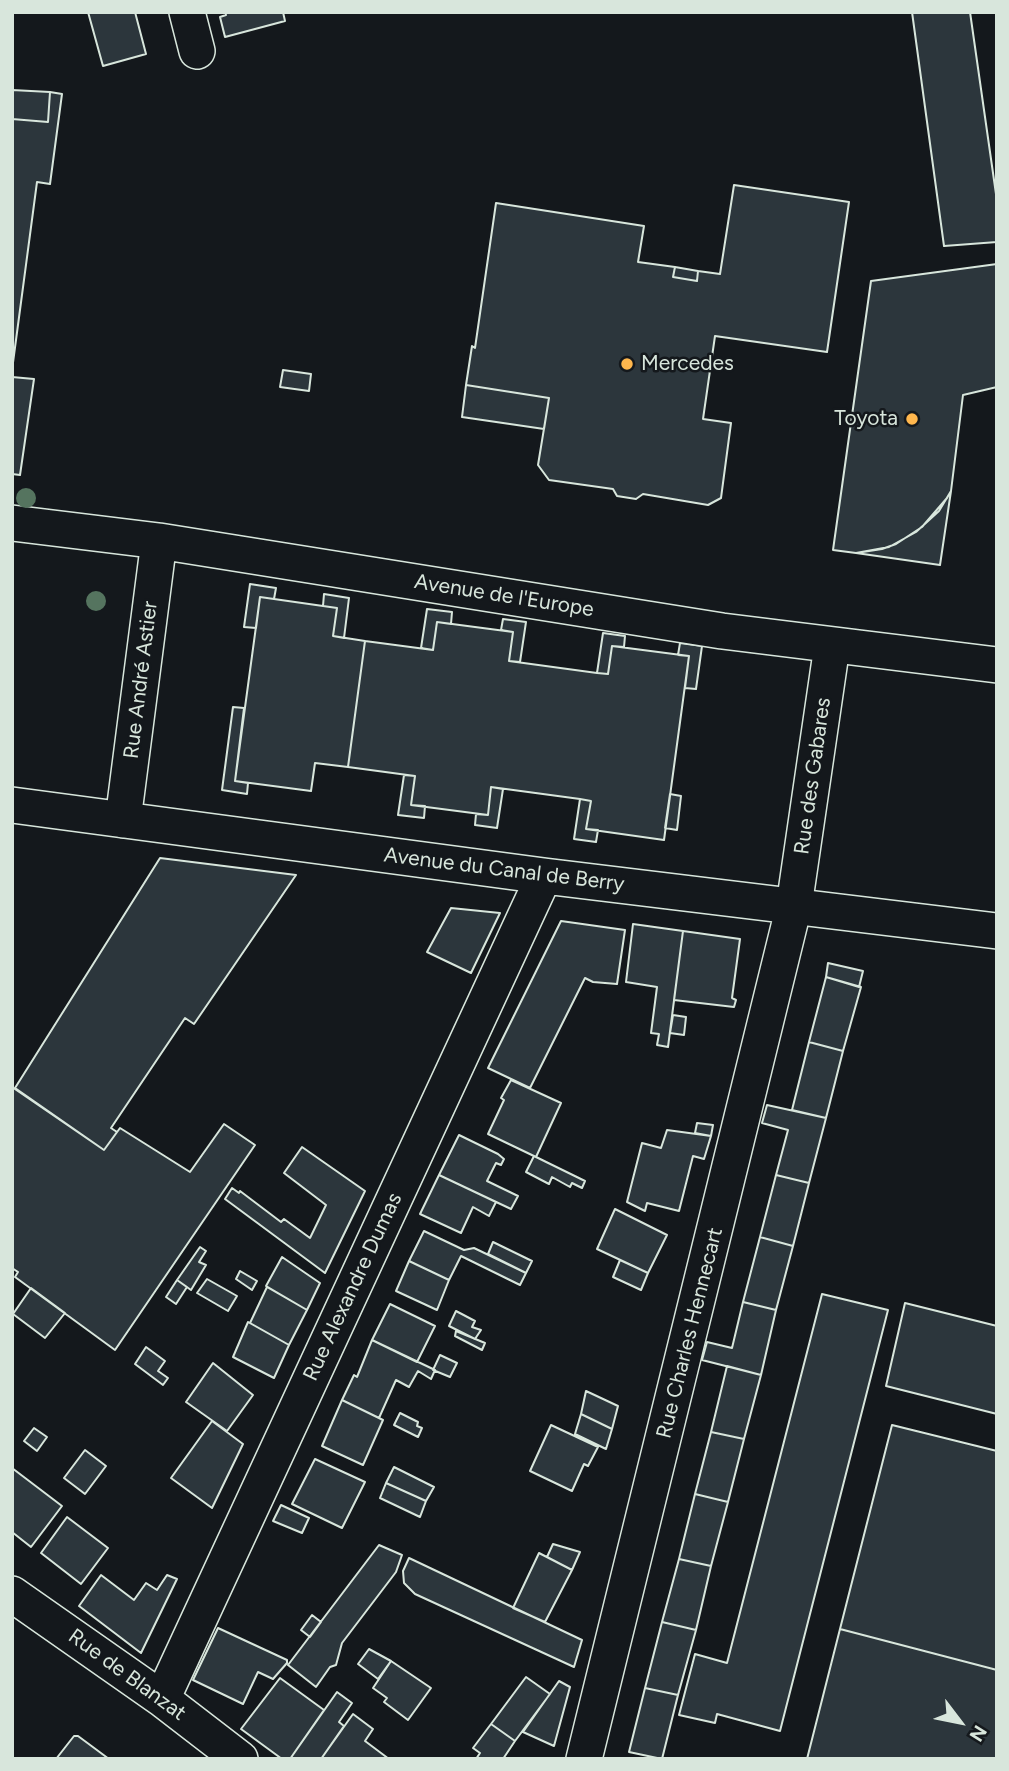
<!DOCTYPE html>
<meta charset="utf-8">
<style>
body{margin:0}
#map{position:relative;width:1009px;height:1771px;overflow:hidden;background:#14181c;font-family:Figtree,sans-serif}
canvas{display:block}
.frame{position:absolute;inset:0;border:14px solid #d8e6dc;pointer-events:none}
.north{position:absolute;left:925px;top:1687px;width:70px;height:70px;-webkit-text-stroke:5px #14181c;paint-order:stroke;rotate:122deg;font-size:19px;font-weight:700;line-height:28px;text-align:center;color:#d8e6dc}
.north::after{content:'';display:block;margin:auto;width:24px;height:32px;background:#d8e6dc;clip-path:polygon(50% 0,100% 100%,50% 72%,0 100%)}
</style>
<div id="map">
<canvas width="1009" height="1771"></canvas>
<div class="frame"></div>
<div class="north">N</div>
</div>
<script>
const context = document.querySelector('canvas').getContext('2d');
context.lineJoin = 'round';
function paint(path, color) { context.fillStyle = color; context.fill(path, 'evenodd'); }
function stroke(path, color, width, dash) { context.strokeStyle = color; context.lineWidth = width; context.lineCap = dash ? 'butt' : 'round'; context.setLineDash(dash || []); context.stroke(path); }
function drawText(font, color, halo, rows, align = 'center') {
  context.font = font + ' Figtree,sans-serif'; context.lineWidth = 5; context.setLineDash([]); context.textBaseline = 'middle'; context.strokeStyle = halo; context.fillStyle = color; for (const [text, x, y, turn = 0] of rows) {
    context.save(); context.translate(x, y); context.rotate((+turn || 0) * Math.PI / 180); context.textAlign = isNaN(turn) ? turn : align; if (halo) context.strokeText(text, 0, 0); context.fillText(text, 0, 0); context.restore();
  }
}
const building = new Path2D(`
 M 88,12 L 135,12 L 146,54 L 103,66 Z
 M 225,12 L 283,12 L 285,21 L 225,37 L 220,17 L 226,15 Z
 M 912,12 L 970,12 L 997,201 L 997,242 L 944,246 Z
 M 12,90 L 50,92 L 48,122 L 12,119 Z
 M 50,92 L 62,94 L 50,184 L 37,182 L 12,370 L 12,119 L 48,122 Z
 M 734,185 L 849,202 L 827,352 L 715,336 L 703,419 L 731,423 L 721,498 L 708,505 L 643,494 L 636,499 L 617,496 L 613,489 L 549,480 L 538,465 L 549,398 L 466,385 L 472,346 L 475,348 L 496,203 L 644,226 L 638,262 L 675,267 L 673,277 L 697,281 L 698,271 L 720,274 Z
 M 997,264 L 997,387 L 963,395 L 951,491 L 947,498 L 922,527 L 896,544 L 882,549 L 856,553 L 833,550 L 871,281 Z
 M 675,267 L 698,271 L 697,281 L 673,277 Z
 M 283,370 L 311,374 L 309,391 L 280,387 Z
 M 12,377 L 34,379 L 20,475 L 12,474 Z
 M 466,385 L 549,398 L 544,429 L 462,417 Z
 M 951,491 L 940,565 L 856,553 L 889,547 L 916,532 L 939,511 Z
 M 250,584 L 276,588 L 274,599 L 260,597 L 256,628 L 244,627 Z
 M 324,594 L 349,598 L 344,638 L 333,636 L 337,608 L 323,606 Z
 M 260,597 L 337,608 L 333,636 L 365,641 L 348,767 L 315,763 L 311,791 L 235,781 Z
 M 427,609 L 452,612 L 451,624 L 437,622 L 433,650 L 421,648 Z
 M 503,619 L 526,622 L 520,662 L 509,661 L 513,632 L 501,630 Z
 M 437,622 L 513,632 L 509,661 L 597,673 L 608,674 L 612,646 L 689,656 L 664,840 L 586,829 L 591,801 L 580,799 L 491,787 L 488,815 L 411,805 L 415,776 L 348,767 L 365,641 L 433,650 Z
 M 603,633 L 625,636 L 624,647 L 612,646 L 608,674 L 597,673 Z
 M 680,643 L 702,646 L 696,689 L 685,688 L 689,656 L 678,655 Z
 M 233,707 L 244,708 L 235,781 L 248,783 L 247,794 L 222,790 Z
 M 404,775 L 415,776 L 411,805 L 425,806 L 424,818 L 398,815 Z
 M 491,787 L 503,789 L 497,828 L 475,825 L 476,814 L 488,815 Z
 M 670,794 L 681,796 L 677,830 L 665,828 Z
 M 580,799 L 591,801 L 586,829 L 598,830 L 596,842 L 574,839 Z
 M 160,858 L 296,875 L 194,1024 L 185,1018 L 111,1128 L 117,1132 L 104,1150 L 15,1088 Z
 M 451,908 L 500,913 L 471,973 L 427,952 Z
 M 561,921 L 625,930 L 617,984 L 593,982 L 585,978 L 530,1088 L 488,1068 Z
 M 633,924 L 683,931 L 668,1047 L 657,1045 L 659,1034 L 651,1033 L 657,987 L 626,982 Z
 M 683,931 L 740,939 L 732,998 L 736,1000 L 734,1007 L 674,1000 Z
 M 828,963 L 863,971 L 859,987 L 826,977 Z
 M 826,977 L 861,987 L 843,1051 L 809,1042 Z
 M 673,1015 L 686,1017 L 684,1035 L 670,1033 Z
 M 809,1042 L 843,1051 L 826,1118 L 792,1110 Z
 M 511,1080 L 561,1103 L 536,1157 L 488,1134 L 504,1100 L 501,1098 Z
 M 12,1087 L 104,1150 L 120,1128 L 190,1172 L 224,1124 L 255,1145 L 115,1350 L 15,1277 L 18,1272 L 12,1268 Z
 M 767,1105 L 826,1118 L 809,1183 L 776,1175 L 788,1130 L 762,1123 Z
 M 697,1123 L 713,1125 L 711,1136 L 695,1133 Z
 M 667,1130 L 711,1136 L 704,1159 L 693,1156 L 679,1211 L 647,1203 L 645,1211 L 627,1202 L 642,1143 L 661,1148 Z
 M 459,1135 L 498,1154 L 504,1159 L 501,1165 L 496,1163 L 487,1181 L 518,1196 L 511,1209 L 439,1175 Z
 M 302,1147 L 365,1191 L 325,1273 L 225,1199 L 232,1188 L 239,1193 L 240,1191 L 281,1222 L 284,1219 L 310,1238 L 326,1205 L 284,1173 Z
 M 534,1156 L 585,1181 L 582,1188 L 572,1183 L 570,1187 L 552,1177 L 549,1184 L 526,1172 Z
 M 439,1175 L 496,1202 L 489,1216 L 473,1207 L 461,1233 L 420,1214 Z
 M 776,1175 L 809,1183 L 793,1246 L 760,1237 Z
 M 615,1209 L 667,1235 L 648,1273 L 597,1249 Z
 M 424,1231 L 464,1250 L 474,1248 L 526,1273 L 520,1285 L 461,1256 L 449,1280 L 409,1261 Z
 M 760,1237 L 793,1246 L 776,1310 L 743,1302 Z
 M 493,1242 L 532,1261 L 526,1273 L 488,1254 Z
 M 200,1247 L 206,1251 L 199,1262 L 206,1265 L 191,1290 L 177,1280 Z
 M 282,1257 L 320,1283 L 307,1310 L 266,1286 Z
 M 620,1260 L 648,1273 L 641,1290 L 613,1277 Z
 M 409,1261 L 449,1280 L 437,1310 L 396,1291 Z
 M 240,1271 L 257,1281 L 252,1290 L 236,1279 Z
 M 207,1279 L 237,1296 L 228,1311 L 197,1293 Z
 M 177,1280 L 187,1287 L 176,1304 L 166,1297 Z
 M 267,1287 L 307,1310 L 289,1345 L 250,1323 Z
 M 31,1288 L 65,1313 L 45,1338 L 13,1314 Z
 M 822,1294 L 888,1310 L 780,1731 L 717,1714 L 715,1723 L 679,1715 L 695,1654 L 727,1663 Z
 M 743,1302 L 776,1310 L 761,1375 L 702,1360 L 707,1342 L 732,1348 Z
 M 905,1303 L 997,1326 L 997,1414 L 886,1386 Z
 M 390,1304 L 435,1326 L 417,1362 L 372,1340 Z
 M 456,1311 L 475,1321 L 472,1327 L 481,1330 L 475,1339 L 449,1326 Z
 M 248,1322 L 289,1345 L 274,1378 L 233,1357 Z
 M 456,1331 L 485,1343 L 482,1350 L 455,1336 Z
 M 372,1340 L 435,1370 L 431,1379 L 418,1371 L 409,1387 L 396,1380 L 379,1418 L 342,1400 L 354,1375 L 357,1377 Z
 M 146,1347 L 165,1361 L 158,1371 L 168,1378 L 163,1385 L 135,1364 Z
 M 440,1355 L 457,1363 L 450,1377 L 433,1370 Z
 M 213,1363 L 253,1395 L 227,1431 L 186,1402 Z
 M 727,1366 L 761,1375 L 744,1439 L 711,1432 Z
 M 586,1391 L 618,1406 L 612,1429 L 581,1414 Z
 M 342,1400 L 383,1420 L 363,1465 L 322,1446 Z
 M 400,1413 L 418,1422 L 417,1426 L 422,1428 L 418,1437 L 394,1425 Z
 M 581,1414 L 612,1429 L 606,1449 L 575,1434 Z
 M 212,1421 L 243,1444 L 212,1508 L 171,1478 Z
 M 551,1425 L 598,1447 L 588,1466 L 584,1464 L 572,1491 L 530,1471 Z
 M 892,1425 L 997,1451 L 997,1670 L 840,1629 Z
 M 34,1428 L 47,1437 L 37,1451 L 24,1441 Z
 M 711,1432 L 744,1439 L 728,1502 L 695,1494 Z
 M 85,1450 L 106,1466 L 85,1494 L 64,1478 Z
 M 315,1459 L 365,1482 L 342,1528 L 292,1504 Z
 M 394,1467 L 434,1487 L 426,1501 L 386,1483 Z
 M 12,1468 L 62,1506 L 31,1547 L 12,1532 Z
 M 386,1483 L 426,1501 L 420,1517 L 380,1498 Z
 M 695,1494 L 728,1502 L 711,1566 L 679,1559 Z
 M 281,1505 L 309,1518 L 302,1533 L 273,1521 Z
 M 67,1517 L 108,1548 L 81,1584 L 41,1553 Z
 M 553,1544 L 580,1552 L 572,1570 L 547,1557 Z
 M 379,1545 L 402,1555 L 396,1572 L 342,1643 L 336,1665 L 330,1667 L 316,1687 L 288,1665 Z
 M 539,1553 L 572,1570 L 545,1622 L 513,1608 Z
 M 409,1558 L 582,1640 L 574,1667 L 415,1594 L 404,1583 L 403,1571 Z
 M 679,1559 L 711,1566 L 696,1630 L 662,1622 Z
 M 101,1575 L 134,1600 L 146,1583 L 157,1590 L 167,1575 L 177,1579 L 141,1653 L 79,1606 Z
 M 312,1615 L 321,1622 L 310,1637 L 301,1630 Z
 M 662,1622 L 696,1630 L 678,1695 L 645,1688 Z
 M 218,1628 L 287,1660 L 287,1663 L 273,1679 L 258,1672 L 243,1704 L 193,1680 Z
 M 840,1629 L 997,1670 L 997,1759 L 807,1759 Z
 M 369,1649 L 391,1661 L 378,1679 L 358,1664 Z
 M 391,1661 L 431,1688 L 408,1720 L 384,1702 L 387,1698 L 373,1688 Z
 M 526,1677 L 550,1694 L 515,1741 L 491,1724 Z
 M 280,1678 L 324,1710 L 290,1759 L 282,1759 L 241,1729 Z
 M 559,1681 L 570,1687 L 554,1746 L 523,1732 Z
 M 645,1688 L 678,1695 L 662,1759 L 629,1752 Z
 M 337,1692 L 352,1703 L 339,1722 L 344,1726 L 321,1759 L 290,1759 Z
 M 353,1714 L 373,1729 L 365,1741 L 389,1759 L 321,1759 Z
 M 491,1724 L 515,1741 L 503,1759 L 476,1759 L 480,1753 L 473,1748 Z
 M 74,1736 L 78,1736 L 109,1759 L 56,1759 Z`);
const street = new Path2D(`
 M 187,12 L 197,51
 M 12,523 L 159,541 L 722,631 L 997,665
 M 12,805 L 544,876 L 997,931
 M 123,820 L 159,541
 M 12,1594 L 162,1699 L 240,1759
 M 162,1699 L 544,876
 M 584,1759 L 794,906 L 832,646`);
const trees = [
 [26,498],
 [96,601]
];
const markers = [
 [627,364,7,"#ffb74d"],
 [912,419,7,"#ffb74d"]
];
const poiNames = [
 ["Mercedes",641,364],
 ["Toyota",898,419,"right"]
];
const streetNames = [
 ["Avenue de l'Europe",504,596,9],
 ["Rue André Astier",141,680,-83],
 ["Rue des Gabares",813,776,-82],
 ["Avenue du Canal de Berry",504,870,7],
 ["Rue Alexandre Dumas",353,1287,-65],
 ["Rue Charles Hennecart",690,1333,-76],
 ["Rue de Blanzat",127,1675,36]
];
paint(building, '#2c363c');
stroke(building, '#d8e6dc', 2);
stroke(street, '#d8e6dc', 38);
stroke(street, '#14181c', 35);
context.fillStyle = '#55745f';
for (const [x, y] of trees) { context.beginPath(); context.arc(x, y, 10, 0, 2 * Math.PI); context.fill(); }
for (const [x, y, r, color] of markers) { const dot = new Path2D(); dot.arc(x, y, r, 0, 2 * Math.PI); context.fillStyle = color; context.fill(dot); stroke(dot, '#14181c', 2.5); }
drawText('21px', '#d8e6dc', '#14181c', poiNames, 'left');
drawText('21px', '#d8e6dc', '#14181c', streetNames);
</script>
